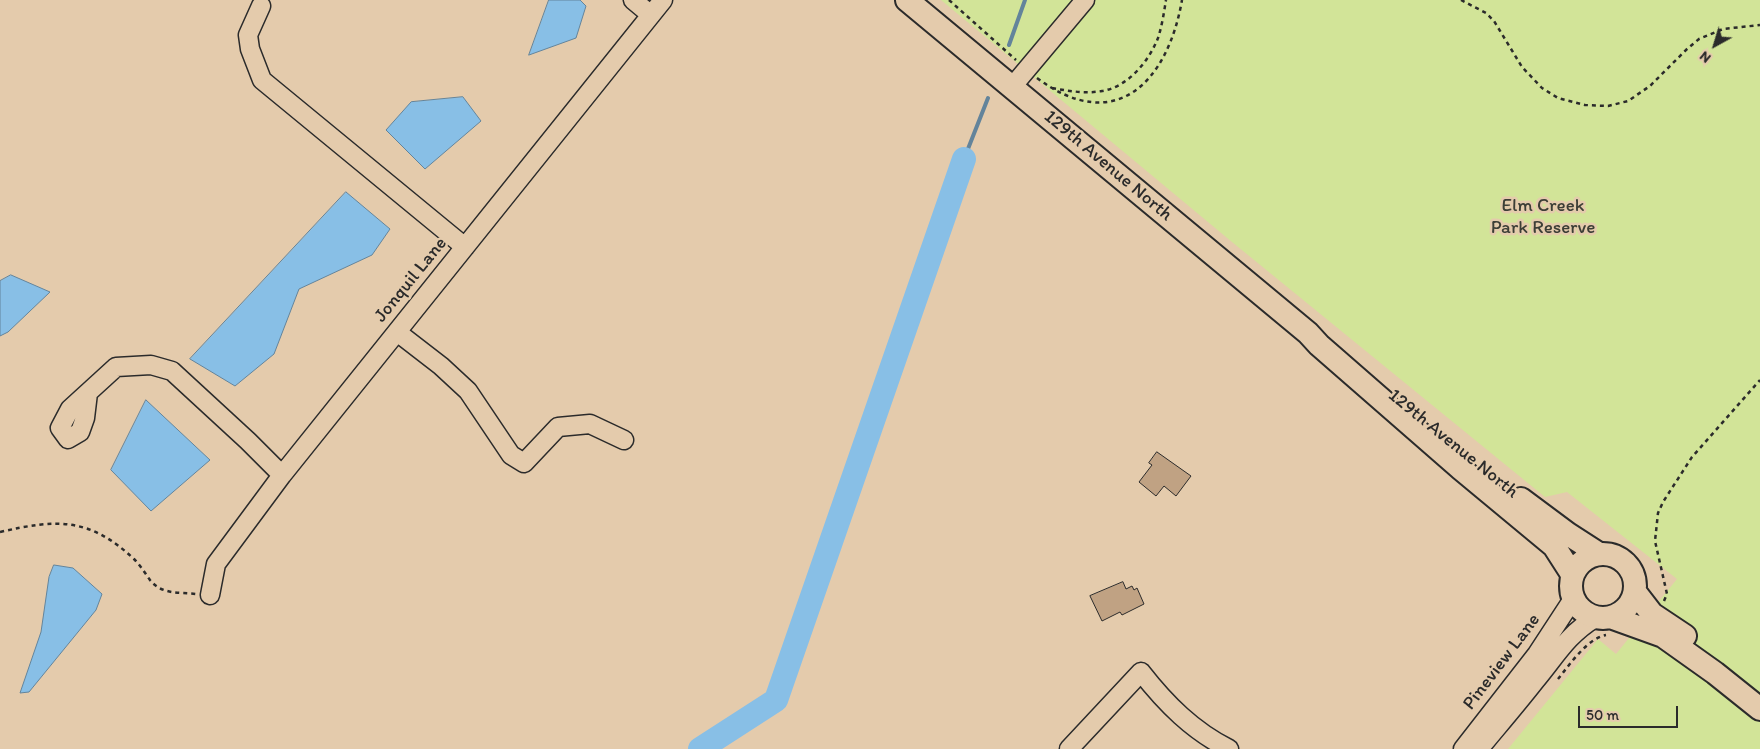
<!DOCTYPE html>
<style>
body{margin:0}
#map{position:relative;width:1760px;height:749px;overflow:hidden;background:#e4cbac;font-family:Itim,sans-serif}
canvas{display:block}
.north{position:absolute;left:1690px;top:20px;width:50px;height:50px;-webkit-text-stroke:4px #e4cbac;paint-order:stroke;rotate:219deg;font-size:14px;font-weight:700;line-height:20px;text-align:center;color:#2b2b2b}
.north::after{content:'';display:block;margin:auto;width:18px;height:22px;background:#2b2b2b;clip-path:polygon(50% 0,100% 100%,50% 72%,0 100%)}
.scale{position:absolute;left:1578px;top:706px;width:100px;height:22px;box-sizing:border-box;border:2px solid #2b2b2b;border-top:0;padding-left:6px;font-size:15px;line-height:18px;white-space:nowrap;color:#2b2b2b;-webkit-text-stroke:4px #e4cbac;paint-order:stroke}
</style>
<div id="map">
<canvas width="1760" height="749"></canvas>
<div class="north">N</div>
<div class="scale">50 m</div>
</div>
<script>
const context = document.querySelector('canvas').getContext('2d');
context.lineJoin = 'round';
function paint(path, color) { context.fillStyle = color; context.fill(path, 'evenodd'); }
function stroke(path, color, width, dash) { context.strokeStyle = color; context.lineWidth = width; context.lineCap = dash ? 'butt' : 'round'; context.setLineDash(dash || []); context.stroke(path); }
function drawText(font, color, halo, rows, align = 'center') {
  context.font = font + ' Itim,sans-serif'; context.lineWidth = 5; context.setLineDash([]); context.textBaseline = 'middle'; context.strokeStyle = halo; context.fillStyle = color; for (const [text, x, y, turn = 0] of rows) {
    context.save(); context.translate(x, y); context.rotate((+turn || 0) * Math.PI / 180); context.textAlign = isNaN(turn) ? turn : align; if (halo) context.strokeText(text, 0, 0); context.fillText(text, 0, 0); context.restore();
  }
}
const green = new Path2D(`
 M 941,0 L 1760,0 L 1760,749 L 1508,749 L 1598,639 L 1616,654 L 1677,579 L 1567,492 L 1545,497 L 1232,242 Z`);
const water = new Path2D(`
 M 549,0 L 580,0 L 586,6 L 576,38 L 529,55 Z
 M 463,97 L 481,121 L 425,169 L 386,130 L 411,102 Z
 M 346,192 L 390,229 L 372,255 L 299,289 L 274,354 L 235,386 L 190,359 Z
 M 11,275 L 50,292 L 8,332 L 0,336 L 0,281 Z
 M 146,400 L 210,460 L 151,511 L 111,470 Z
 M 54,565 L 73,568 L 102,594 L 96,610 L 29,692 L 20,693 L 41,632 L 49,577 Z`);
const stream = new Path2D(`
 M 1009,45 L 1025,0
 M 964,159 L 988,98`);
const river = new Path2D(`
 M 700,749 L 776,700 L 964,159`);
const building = new Path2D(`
 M 1157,452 L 1191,476 L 1176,496 L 1164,486 L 1156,496 L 1139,482 L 1152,465 L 1149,463 Z
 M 1123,582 L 1126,589 L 1132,586 L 1134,590 L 1137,588 L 1144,604 L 1122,615 L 1120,612 L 1102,621 L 1090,596 Z`);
const path = new Path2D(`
 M 949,0 L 1016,60
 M 1461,0 L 1486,13 L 1494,21 L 1522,67 L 1542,88 L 1558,98 L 1585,105 L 1608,106 L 1628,101 L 1650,86 L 1687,49 L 1699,39 L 1723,29 L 1760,25
 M 1037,78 C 1116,137 1168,81 1182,0
 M 1052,88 C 1069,91 1085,94 1102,91 C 1128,87 1149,61 1158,38 C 1162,26 1164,12 1166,0
 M 0,532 C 57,519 89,517 134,559 C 140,565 145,573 150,580 C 162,595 179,592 196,594
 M 1664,601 L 1667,594 L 1655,541 L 1658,513 L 1663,502 L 1692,457 L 1760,380
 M 1558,679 C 1570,664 1588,638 1606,635`);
const minor = new Path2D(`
 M 633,0 L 651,15
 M 261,6 L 248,35 L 250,49 L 262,80 L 465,247
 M 1012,87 L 1085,0
 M 397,332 L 441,366 L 468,391 L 511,455 L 524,463 L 558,427 L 590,424 L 624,440
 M 88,393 L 85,418 L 80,432 L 68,439 L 60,428 L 70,409 L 116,367 L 151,365 L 172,371 L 248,441 L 282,475
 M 210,595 L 216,564 L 282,475 L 663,0
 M 1069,749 L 1141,672 C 1166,704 1193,731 1229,749
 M 1463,749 L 1537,654 L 1573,599
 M 1479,749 C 1498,726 1517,704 1535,681 C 1556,656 1567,635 1595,618`);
const major = new Path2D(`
 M 907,0 L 1308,333 L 1319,345 L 1460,468 L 1554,546 L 1572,574
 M 1521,499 L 1568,534 L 1599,554
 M1571 586a32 32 0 1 1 64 0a32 32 0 1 1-64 0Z
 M 1635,592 L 1652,614 L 1685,636
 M 1613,618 L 1663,636 L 1715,673 L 1760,709`);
const streetNames = [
 ["129th Avenue North",1108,166,40],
 ["Jonquil Lane",411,280,-51],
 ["129th Avenue North",1453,444,39],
 ["Pineview Lane",1502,662,-53]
];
const parkNames = [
 ["Elm Creek",1543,206],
 ["Park Reserve",1543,228]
];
paint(green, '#d2e498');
paint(water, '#88bfe6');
stroke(water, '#63849b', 1);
stroke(stream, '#63849b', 4);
stroke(river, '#88bfe6', 24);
paint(building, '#c0a283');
stroke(building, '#2b2b2b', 1);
stroke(minor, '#2b2b2b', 21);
stroke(major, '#2b2b2b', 26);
stroke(path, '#2b2b2b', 2.5, [4, 4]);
stroke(minor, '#e4cbac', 18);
stroke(major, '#e4cbac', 22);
drawText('19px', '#2b2b2b', '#e4cbac', streetNames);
drawText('19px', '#3c3e36', '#e4cbac', parkNames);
</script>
